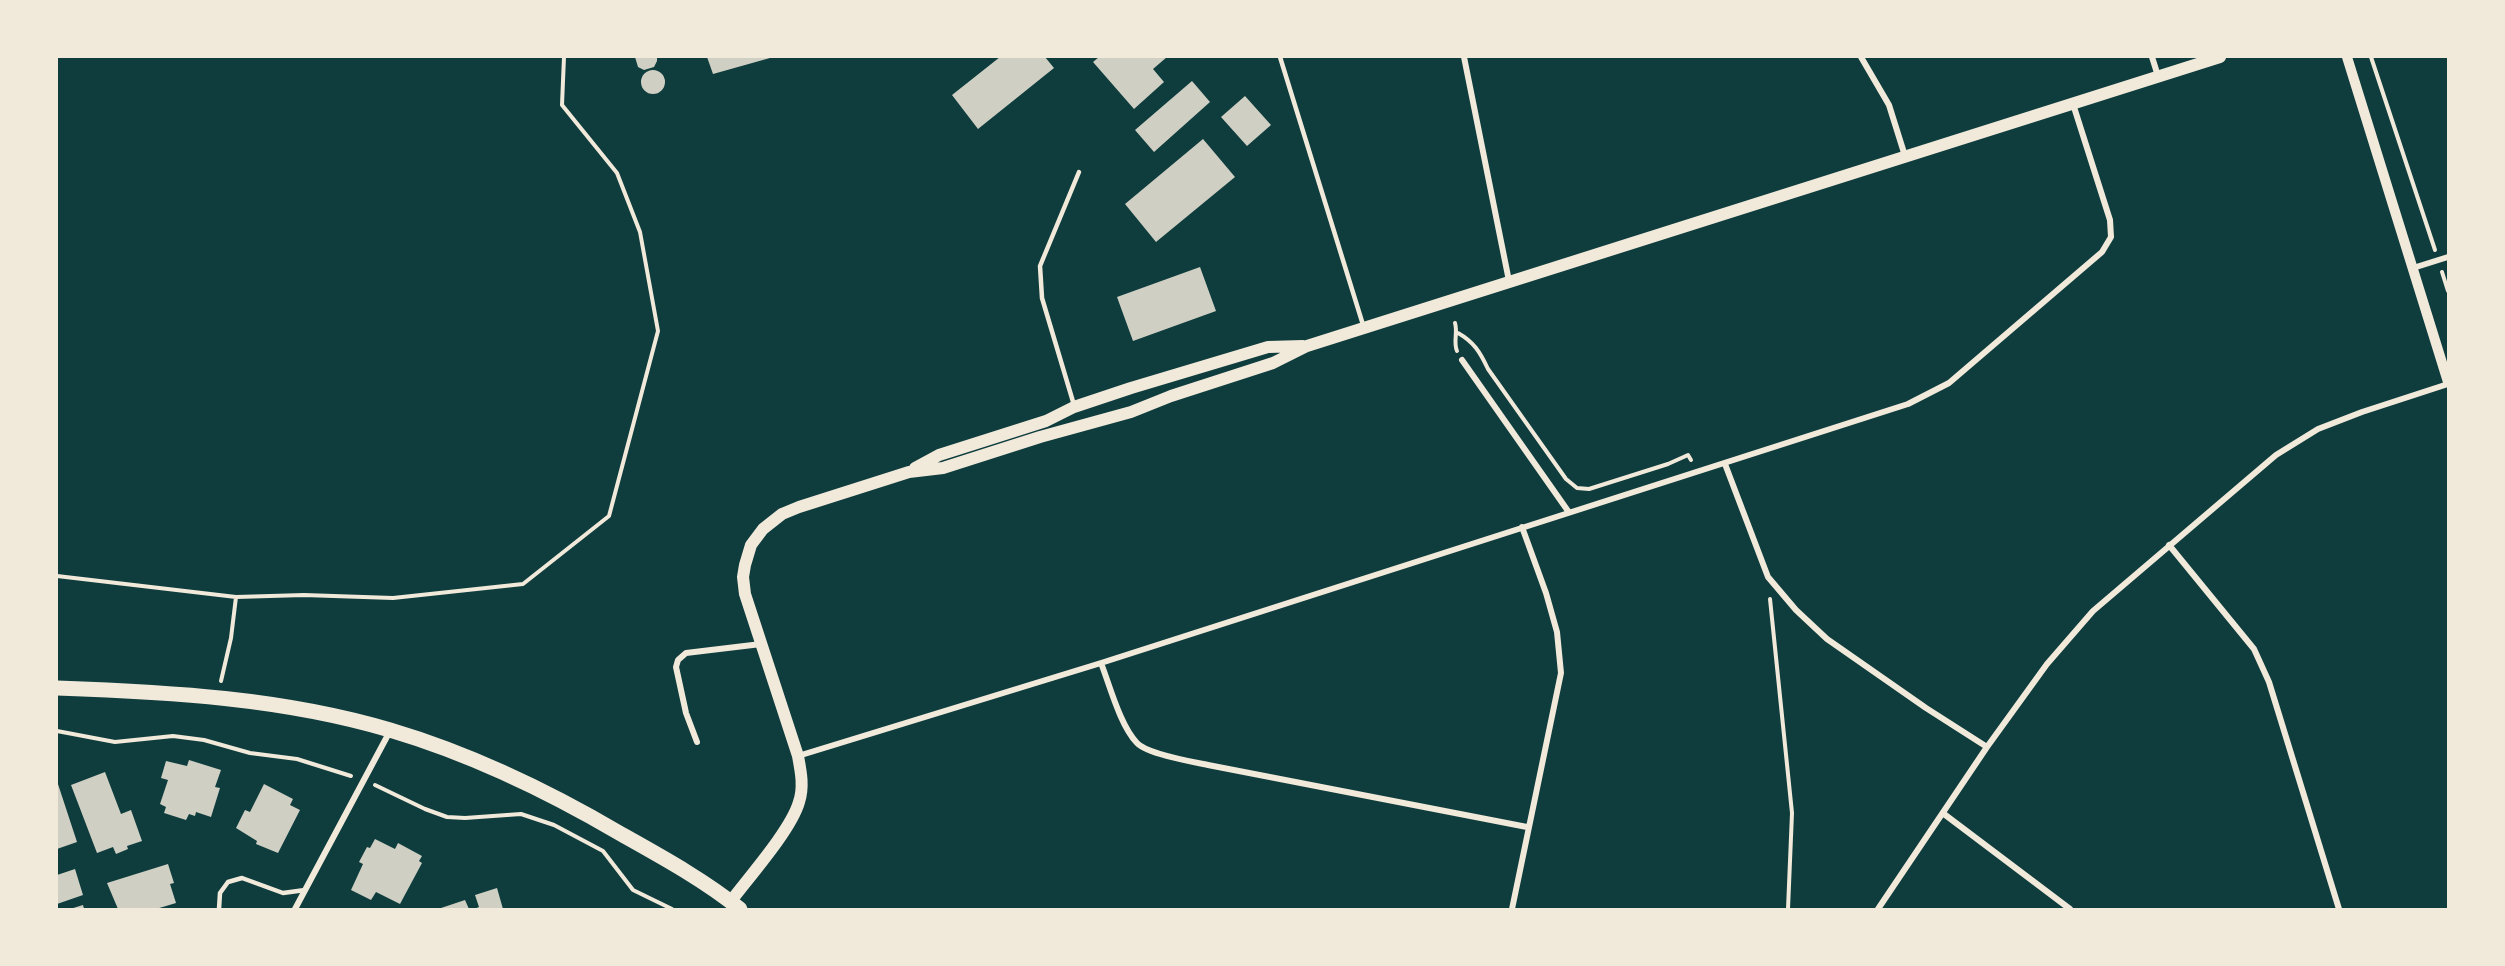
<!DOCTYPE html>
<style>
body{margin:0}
#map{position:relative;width:2505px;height:966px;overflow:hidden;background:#0f3d3e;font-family:"Varela Round",sans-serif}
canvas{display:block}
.frame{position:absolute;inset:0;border:58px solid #f1e9da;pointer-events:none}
</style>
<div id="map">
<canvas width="2505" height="966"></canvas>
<div class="frame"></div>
</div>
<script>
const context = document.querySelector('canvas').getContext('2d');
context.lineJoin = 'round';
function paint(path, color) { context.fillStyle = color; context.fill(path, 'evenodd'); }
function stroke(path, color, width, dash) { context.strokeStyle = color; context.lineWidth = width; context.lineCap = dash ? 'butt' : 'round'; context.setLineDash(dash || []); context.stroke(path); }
const building = new Path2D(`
 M 635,57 L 657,57 L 657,61 L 654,67 L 644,70 L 638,67 Z
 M 707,57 L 770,57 L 770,58 L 713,74 Z
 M 1000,57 L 1045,57 L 1054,68 L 978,129 L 952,95 Z
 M 1099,57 L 1167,57 L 1153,69 L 1164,82 L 1134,109 L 1093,62 Z
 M641 82a12 12 0 1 1 24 0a12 12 0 1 1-24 0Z
 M 1192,81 L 1210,102 L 1154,152 L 1135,130 Z
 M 1245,96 L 1271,125 L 1247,146 L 1221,117 Z
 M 1203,139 L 1235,177 L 1156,242 L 1125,204 Z
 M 1200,267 L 1216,311 L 1133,341 L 1117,297 Z
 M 189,760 L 221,770 L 215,787 L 220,788 L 211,817 L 196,812 L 195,816 L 189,814 L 186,820 L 164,813 L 166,807 L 160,804 L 168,780 L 161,778 L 166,761 L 187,766 Z
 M 105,772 L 121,814 L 131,810 L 142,841 L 127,846 L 128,849 L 116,854 L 113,847 L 97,853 L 71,785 Z
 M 57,781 L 77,842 L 57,849 Z
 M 264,784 L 293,799 L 290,805 L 300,810 L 278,853 L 256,844 L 257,841 L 236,828 L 245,810 L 250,812 Z
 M 375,839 L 395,849 L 398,843 L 422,856 L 419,861 L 422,863 L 400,904 L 376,892 L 371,900 L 351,890 L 363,864 L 359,862 L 367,847 L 370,848 Z
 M 168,864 L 174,883 L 170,884 L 176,903 L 156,909 L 118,909 L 107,883 Z
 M 75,869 L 83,895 L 57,904 L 57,875 Z
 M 497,888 L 503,909 L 474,909 L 479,907 L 475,895 Z
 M 465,900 L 469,909 L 438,909 Z
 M 83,905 L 84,909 L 70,909 Z`);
const path = new Path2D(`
 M 2371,57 L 2435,250
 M 2442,272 L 2448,291
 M 1455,323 C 1458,333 1453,342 1457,351
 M 1458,333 C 1474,342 1480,352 1488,369 L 1566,479 L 1577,488 L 1589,489 L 1668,464 L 1688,455 L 1691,460
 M 57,576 L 236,597 L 231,638 L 221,681
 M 236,597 L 304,595 L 393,598 L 523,584 L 609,516 L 658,331 L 640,232 L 617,173 L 562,105 L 564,57
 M 1770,599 L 1792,813 L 1788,909
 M 57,731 L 115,742 L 173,736 L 204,740 L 250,753 L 297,759 L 351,776
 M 375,785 L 425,809 L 447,817 L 465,818 L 521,814 L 554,825 L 603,851 L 633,890 L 672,909`);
const service = new Path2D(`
 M 1280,57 L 1364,328
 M 1074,405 L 1042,298 L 1040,266 L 1079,172
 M 219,909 L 220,893 L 228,882 L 242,878 L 283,893 L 305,890`);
const minor = new Path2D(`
 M 1464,57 L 1509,281
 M 1861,57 L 1889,105 L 1905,156
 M 2152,57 L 2158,76
 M 2413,268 L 2448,257
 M 1462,360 L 1568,511
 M 1725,464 L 1768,577 L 1796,610 L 1827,639 L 1926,708 L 1987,747
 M 2169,545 L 2254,649 L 2269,682 L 2339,909
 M 1101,663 C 1110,686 1120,725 1137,743 C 1147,754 1193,762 1208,765 L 1527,827
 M 697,742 L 686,713 L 676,667 L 678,660 L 686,653 L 761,644
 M 798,756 L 1101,663 L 1908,404 L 1949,383 L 2102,252 L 2111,237 L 2110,220 L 2073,104
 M 1944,814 L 2070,909
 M 295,909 L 390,731
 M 1512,909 L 1561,673 L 1557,632 L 1546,593 L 1522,527
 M 1878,909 L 1987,747 L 2047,664 L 2093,611 L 2276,455 L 2318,429 L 2362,412 L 2448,384`);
const tertiary = new Path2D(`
 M 2347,57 L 2448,382`);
const secondary = new Path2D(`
 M 915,468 L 939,455 L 1046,421 L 1074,407 L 1131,388 L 1268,347 L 1303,346
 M 731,901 C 749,877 791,830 799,802 C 804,787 801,772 798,756 L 745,594 L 743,577 L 745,565 L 751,545 L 763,529 L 782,514 L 799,507 L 909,472 L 943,468 L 1040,437 L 1131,412 L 1171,396 L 1273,363 L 1307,346 L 2220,57`);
const primary = new Path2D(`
 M 57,688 C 169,692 282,698 390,730 C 471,754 548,791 621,834 C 662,857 704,880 740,909`);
paint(building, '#cfcfc3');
stroke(path, '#f1e9da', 4);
stroke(service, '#f1e9da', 4.5);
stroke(minor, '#f1e9da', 6);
stroke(tertiary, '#f1e9da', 10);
stroke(secondary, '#f1e9da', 12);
stroke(primary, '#f1e9da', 15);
</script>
